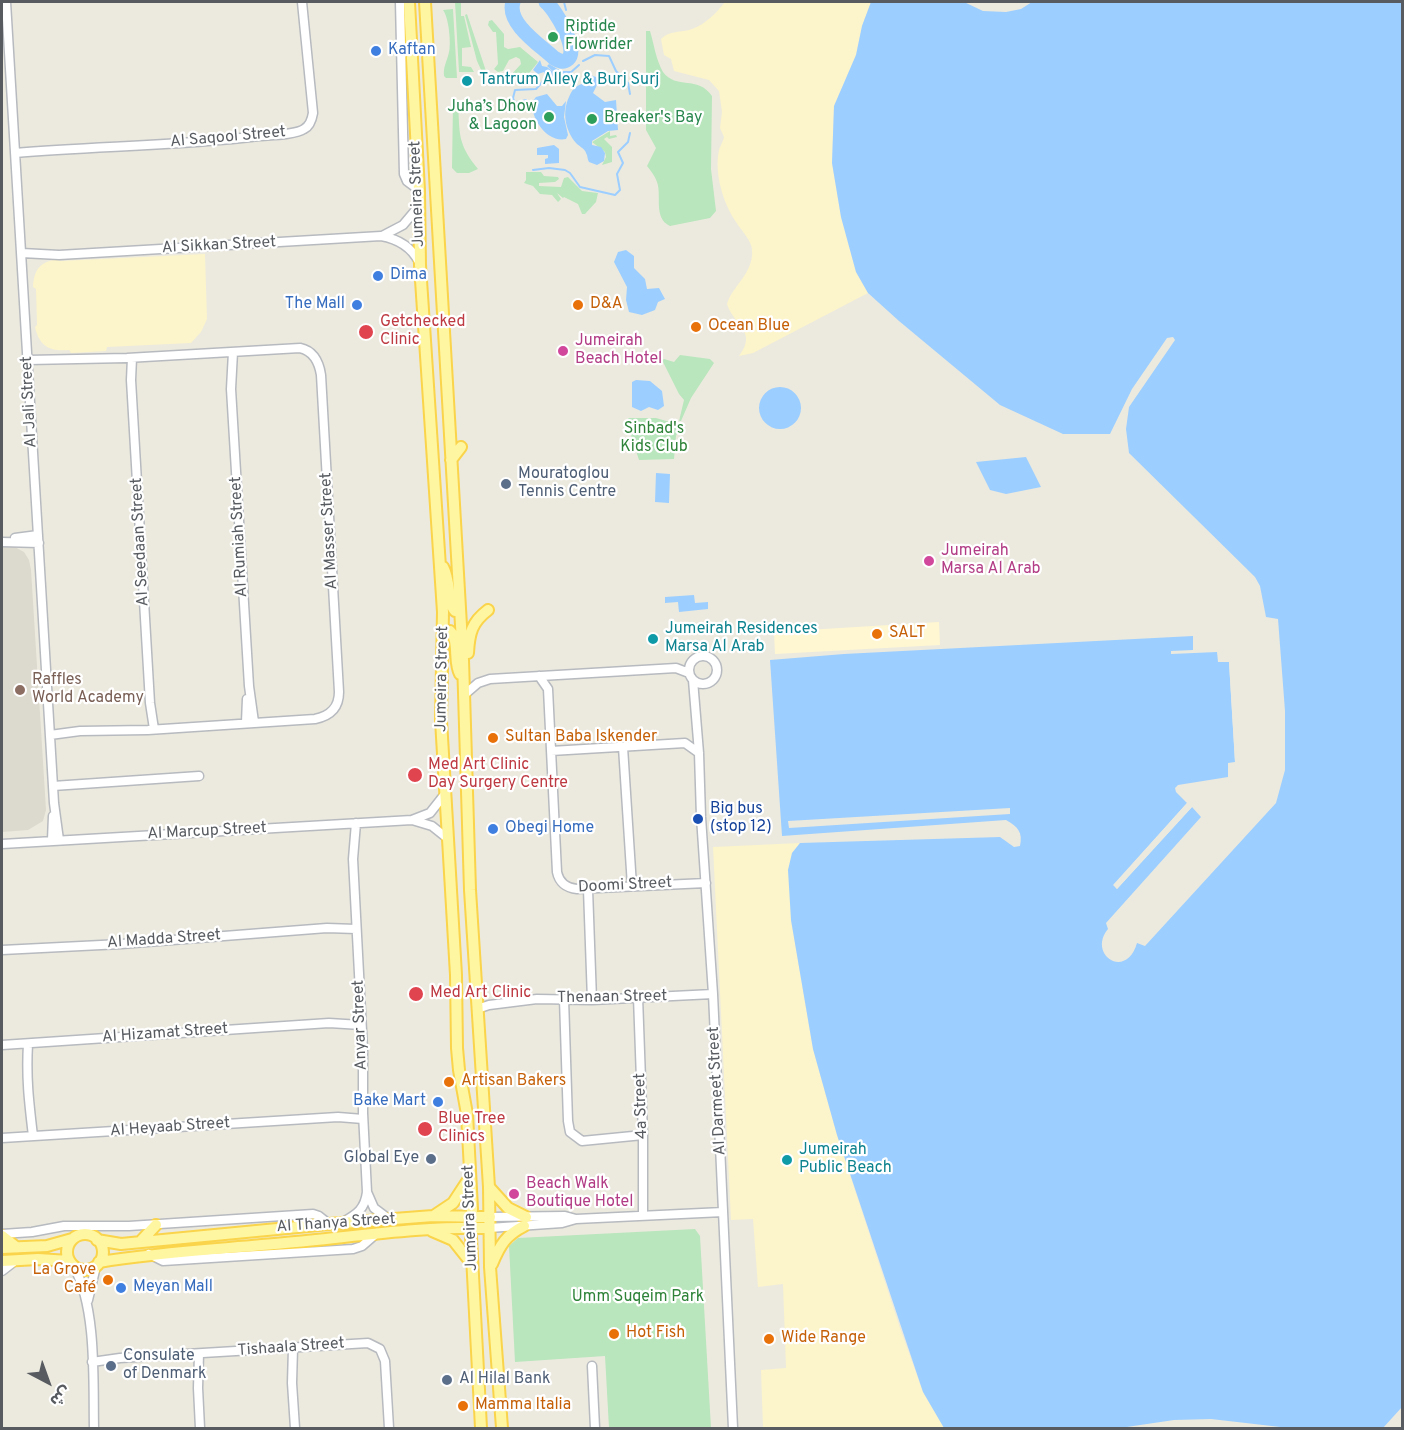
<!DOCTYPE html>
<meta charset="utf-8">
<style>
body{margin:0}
#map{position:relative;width:1404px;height:1430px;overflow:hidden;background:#eceadf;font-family:Overpass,"Noto Sans Arabic",sans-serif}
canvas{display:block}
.frame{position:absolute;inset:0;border:3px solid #585c61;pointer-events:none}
.north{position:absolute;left:18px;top:1352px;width:60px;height:60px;-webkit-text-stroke:4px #fff;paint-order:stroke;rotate:139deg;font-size:16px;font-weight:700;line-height:24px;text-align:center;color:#585c61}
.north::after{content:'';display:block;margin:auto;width:21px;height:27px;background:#585c61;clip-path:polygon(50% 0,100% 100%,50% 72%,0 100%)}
</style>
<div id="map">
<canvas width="1404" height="1430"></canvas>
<div class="frame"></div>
<div class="north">ش</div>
</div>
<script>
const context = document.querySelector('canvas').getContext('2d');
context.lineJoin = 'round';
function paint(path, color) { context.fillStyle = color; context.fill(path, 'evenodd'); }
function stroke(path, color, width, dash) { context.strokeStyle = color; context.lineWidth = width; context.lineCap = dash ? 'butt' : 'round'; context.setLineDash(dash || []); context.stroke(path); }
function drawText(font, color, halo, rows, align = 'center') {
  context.font = font + ' Overpass,sans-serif'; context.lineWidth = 4.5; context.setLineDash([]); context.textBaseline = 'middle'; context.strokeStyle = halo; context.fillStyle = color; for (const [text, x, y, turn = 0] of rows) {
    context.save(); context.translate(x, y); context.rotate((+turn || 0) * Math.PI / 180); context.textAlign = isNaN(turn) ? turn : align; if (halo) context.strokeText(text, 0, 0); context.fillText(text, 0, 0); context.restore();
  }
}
const commercial = new Path2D(`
 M 939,622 L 940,645 L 775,654 L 774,632 Z`);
const education = new Path2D(`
 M 2,546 L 13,546 L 24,552 L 29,560 L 31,570 L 46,810 L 43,821 L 28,830 L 2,832 Z`);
const green = new Path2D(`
 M 455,2 L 461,2 L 461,16 L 464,16 L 471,47 L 462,48 L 462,66 L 471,67 L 474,72 L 459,72 Z
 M 453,9 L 457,78 L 446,78 L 444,76 C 443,66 447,62 449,52 C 451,43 449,18 443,10 Z
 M 467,14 L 487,74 L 483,74 L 477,61 L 465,15 Z
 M 492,20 L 504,34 L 504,47 L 508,49 L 520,47 L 538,62 L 523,81 L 511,75 L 521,64 L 520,59 L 516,57 L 509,60 L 503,71 L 498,72 L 494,69 L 498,64 L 496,32 L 493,32 L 488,25 L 489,21 Z
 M 646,31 L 650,31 C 654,44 656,60 663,72 C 676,90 698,75 712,96 L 711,169 L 716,211 L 710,218 L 670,226 C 653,218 662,196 657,182 C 655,176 651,171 647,166 L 656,148 L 646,130 Z
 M 453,103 L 458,103 C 460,134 457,143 478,169 L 469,173 L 457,173 L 452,168 Z
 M 610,131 L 610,136 L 616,135 L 617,137 L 609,139 L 607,137 L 604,139 L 612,147 L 612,162 L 602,165 L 606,157 L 605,152 L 592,142 Z
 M 526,172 L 541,172 L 544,176 L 558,177 L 559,179 L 555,182 L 539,183 L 539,186 L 561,187 L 564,178 L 568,177 L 582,191 L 598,193 L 596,202 L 585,214 L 582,214 L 578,204 L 564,197 L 563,198 L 557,193 L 561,199 L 558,202 L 552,195 L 540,194 L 533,186 L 524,183 L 526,180 Z
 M 680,355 L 710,359 L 714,363 L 691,398 L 681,421 L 679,421 L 684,400 L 679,394 L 662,360 L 664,359 L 674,362 Z
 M 628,418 L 656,418 L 680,425 L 676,436 L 674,459 L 639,460 L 632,439 Z
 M 695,1229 L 700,1236 L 711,1428 L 609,1428 L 605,1356 L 515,1362 L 509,1246 L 518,1238 Z`);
const sand = new Path2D(`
 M 725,2 L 871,2 L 862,26 L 856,55 L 834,106 L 832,163 L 841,217 L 856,272 L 868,293 L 753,353 L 739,356 C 758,331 734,326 727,304 C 732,286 754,273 752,250 C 752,241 741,230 736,222 C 723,203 714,173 719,150 C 720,146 723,142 724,137 L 720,128 L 722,112 L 719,91 L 709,80 L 674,71 L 671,59 L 664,55 L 661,39 C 669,30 681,33 692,29 C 705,25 717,12 725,2 Z
 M 205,254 L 207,319 L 201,332 L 191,343 L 107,347 L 106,351 L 71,353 L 69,350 C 50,352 39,346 35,327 L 37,325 L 36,289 L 33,287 C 34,269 40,262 58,259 L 60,261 Z
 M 800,843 L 792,853 L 791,920 L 813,1049 L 837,1135 L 900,1328 L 923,1392 L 944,1428 L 763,1428 L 761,1370 L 786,1368 L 783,1284 L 758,1287 L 753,1219 L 731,1220 L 713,847 Z`);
const water = new Path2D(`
 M 871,2 L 964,2 L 983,11 L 1006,12 L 1021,9 L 1032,2 L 1402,2 L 1402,1407 L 1383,1428 L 1289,1428 L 1211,1419 L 1174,1420 L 1120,1428 L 944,1428 L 923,1392 L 837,1135 L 813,1049 L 791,920 L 788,870 L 792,853 L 800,843 L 1000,837 L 1014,847 L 1020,846 C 1023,832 1018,827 1006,820 L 782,836 L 770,660 L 844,654 L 1193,636 L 1193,650 L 1171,651 L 1171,654 L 1217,652 L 1218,662 L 1229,662 L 1235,762 L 1228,763 L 1228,777 L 1178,785 L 1175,788 L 1176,792 L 1187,803 L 1114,885 L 1117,889 L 1192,807 L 1201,817 L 1106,923 L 1108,929 C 1087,954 1126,981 1137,943 L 1145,946 L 1276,803 L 1285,770 L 1285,711 L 1278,619 L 1266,617 L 1260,586 L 1255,577 L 1129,453 L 1126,429 L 1129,407 L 1175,340 L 1173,337 L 1167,338 L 1132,389 L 1110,434 L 1063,434 L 1000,405 L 899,321 L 868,293 L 856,272 L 841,217 L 832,163 L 834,106 L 856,55 L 862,26 Z
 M 540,60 L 542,66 L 547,67 L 556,74 L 547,66 L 549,64 L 561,71 L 571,71 L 570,77 C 562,83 555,79 548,73 L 548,76 L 544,75 L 544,72 L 538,74 L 533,70 Z
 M 590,75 L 596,77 L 598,83 L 593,93 L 605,102 L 616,100 L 618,130 L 608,131 L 592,141 L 592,145 L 601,147 L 605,153 L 604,161 L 597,165 L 589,162 C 587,159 588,156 586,153 C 585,149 579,146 576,143 C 565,130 562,112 569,97 C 572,90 575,86 582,84 L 586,77 Z
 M 547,94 L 557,106 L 562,106 L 566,101 L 564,117 L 568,135 L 566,139 C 547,143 531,119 532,102 L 536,97 Z
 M 554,145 L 559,149 L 559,163 L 545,164 L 545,159 L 548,158 L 548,155 L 537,155 L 537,148 Z
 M 626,250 L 634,256 L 634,268 L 645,279 L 647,289 L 659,288 L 665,299 L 658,302 L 655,310 L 642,315 L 629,312 L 626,300 L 627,287 L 614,262 L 618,252 Z
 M 636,380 L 650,381 L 662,391 L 664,406 L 658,410 L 649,407 L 641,411 L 632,407 L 632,382 Z
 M759 408a21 21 0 1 1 42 0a21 21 0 1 1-42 0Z
 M 1026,457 L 1041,487 L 1006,494 L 990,490 L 976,462 Z
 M 656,473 L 670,474 L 669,503 L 655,502 Z
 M 694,595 L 695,603 L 708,602 L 708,609 L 679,612 L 678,602 L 665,603 L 665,597 Z`);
const pier = new Path2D(`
 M 1229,662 L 1232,662 L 1238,762 L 1235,762 Z
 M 1187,803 L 1192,807 L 1117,889 L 1113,885 Z
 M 1010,808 L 1010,814 L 789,828 L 788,821 Z`);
const stream = new Path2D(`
 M 564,2 L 566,10
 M 583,61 L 595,55 L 609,56 L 616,71 L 628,83 L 630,94
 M 570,73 L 579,65
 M 522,107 L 526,100 L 515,103 L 513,98 L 515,90 L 536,89 L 545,79 L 546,73
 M 533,170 L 549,168 L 565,170 L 570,173 L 580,187 L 615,195 L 620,190 L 617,174 L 623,163 L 618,152 L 628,142 L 630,133`);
const river = new Path2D(`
 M 513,2 C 506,23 540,45 554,58 C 559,61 563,63 568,59 C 579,49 555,9 546,2`);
const minor = new Path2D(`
 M 6,2 L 54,803 L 59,840
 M 400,2 L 404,174 L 407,181 L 419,190
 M 15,153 C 96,146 178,146 259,136 C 270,135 295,135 304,129 C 310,126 312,119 313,113 L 302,2
 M 382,236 L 403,225 L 419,206
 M 22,253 L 59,255 L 381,236 C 398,239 411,246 419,262
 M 233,352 L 231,389 L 249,686 L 254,722
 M 132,358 L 131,380 L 150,703 L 154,729
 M 28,360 L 127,358 L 300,348 C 314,351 319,362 321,375 L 339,692 C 339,708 330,716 315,719 L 148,730 L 80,731 L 50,735
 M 15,538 L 38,535
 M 2,542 L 39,543
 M689 670a14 14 0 1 1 28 0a14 14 0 1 1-28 0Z
 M 539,676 L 548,689 L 557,872 C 559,882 566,888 577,889 L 706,883
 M 693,680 L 699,753 L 701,817 L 713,994 L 733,1428
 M 464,695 L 478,683 L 490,679 L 676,668 L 689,673
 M 246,722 L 247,699
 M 623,747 L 632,886
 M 551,751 L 685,743 L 699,753
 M 53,786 L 199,776
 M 412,820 L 432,826 L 447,838
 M 52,840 L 53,816
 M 2,844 L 412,820 L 430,813 L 445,794
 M 588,889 L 592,1000
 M 2,950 L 121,944 L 327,928 L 356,929
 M 638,997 L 643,1135 L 643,1215
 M 564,999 L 568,1121 L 570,1132 L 582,1141 L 643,1135
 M 477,1009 L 489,1005 L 537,999 L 592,1000 L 713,994
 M 28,1044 C 26,1078 29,1102 33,1136
 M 2,1045 L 329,1023 L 361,1025
 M 2,1138 L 338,1117 L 363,1119
 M 367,1192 L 374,1208 L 390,1220
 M 490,1217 L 565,1216 L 576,1219
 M 343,1222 C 357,1214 365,1209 367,1192 L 363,1113 L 363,1050 L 353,859 L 356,823
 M 489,1228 L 562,1223 L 576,1219 L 723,1212
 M 2,1234 L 32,1232 L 64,1226 L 129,1226 L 313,1214 L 319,1216 L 329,1224
 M 149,1254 L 163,1261 L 353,1249 L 362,1246 L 377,1233
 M 74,1267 C 97,1308 93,1382 94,1428
 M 2,1271 L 15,1261
 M 88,1300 L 96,1266
 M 293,1348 L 292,1383 L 295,1428
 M 199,1354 L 198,1388 L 200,1428
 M 92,1362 L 120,1358 L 368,1343 L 380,1349 L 385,1361 L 389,1428
 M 592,1366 L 595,1428`);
const major = new Path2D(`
 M 409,2 L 419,190 L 420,265 L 443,612 L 441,720 L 456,975 L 457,1048 L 459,1070 L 467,1114 L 472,1208 L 471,1237 L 481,1428
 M 425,2 L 463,660 L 470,890 L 489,1187 L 490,1267 L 502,1428
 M 451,460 L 461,447
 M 443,567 C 451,581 447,602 455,611 L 460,611
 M 444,631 L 450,631 C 460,641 453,662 460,674
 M 468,653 C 469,633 472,622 488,610
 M 489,1187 L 508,1208 L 526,1217
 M 435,1215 L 453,1203 L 470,1177
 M 432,1231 L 453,1240 L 472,1264
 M67 1252a18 18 0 1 1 36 0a18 18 0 1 1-36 0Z
 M 2,1236 L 16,1247
 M 97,1240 L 121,1244 L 329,1224 L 433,1216 L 490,1217
 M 141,1241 L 156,1225
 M 2,1248 L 47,1246 L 72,1239
 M 2,1261 L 38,1259 L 69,1261
 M 99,1262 C 161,1252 223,1249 285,1243 C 353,1237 421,1226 489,1228
 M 492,1264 C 500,1245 506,1235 524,1226`);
const markers = [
 [553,37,6,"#2e9e5b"],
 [376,51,6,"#3f7fe0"],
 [467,81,6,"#0f9aa8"],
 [549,117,6,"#2e9e5b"],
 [592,119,6,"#2e9e5b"],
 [378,276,6,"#3f7fe0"],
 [357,305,6,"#3f7fe0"],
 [578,305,6,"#e8710a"],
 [696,327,6,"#e8710a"],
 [366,332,8,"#e0444e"],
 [563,351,6,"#d1479c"],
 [506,484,6,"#5c6f8a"],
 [929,561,6,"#d1479c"],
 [877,634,6,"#e8710a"],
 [653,639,6,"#0f9aa8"],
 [20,690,6,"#8d6e63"],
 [493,738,6,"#e8710a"],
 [415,775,8,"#e0444e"],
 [698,819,6,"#1a4fb4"],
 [493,829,6,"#3f7fe0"],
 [416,994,8,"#e0444e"],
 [449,1082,6,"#e8710a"],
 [438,1102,6,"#3f7fe0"],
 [425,1129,8,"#e0444e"],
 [431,1159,6,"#5c6f8a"],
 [787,1160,6,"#0f9aa8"],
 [514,1194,6,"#d1479c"],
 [108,1280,6,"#e8710a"],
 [121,1288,6,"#3f7fe0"],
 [614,1334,6,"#e8710a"],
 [769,1339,6,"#e8710a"],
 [111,1366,6,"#5c6f8a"],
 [447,1380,6,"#5c6f8a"],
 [463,1406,6,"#e8710a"]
];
const leisureNames = [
 ["Riptide",565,28],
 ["Flowrider",565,46],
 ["Juha’s Dhow",537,108,"right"],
 ["& Lagoon",537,126,"right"],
 ["Breaker's Bay",604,119]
];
const shopNames = [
 ["Kaftan",388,51],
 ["Dima",390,276],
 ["The Mall",345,305,"right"],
 ["Obegi Home",505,829],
 ["Bake Mart",426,1102,"right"],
 ["Meyan Mall",133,1288]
];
const cultureNames = [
 ["Tantrum Alley & Burj Surj",479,81],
 ["Jumeirah Residences",665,630],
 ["Marsa Al Arab",665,648],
 ["Jumeirah",799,1151],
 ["Public Beach",799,1169]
];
const streetNames = [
 ["Al Saqool Street",228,138,-5],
 ["Jumeira Street",418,194,-92],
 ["Al Sikkan Street",219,246,-3],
 ["Al Jali Street",30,402,-93],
 ["Al Masser Street",330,531,-93],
 ["Al Rumiah Street",240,537,-93],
 ["Al Seedaan Street",141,542,-93],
 ["Jumeira Street",443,679,-89],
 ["Al Marcup Street",207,832,-3],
 ["Doomi Street",625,886,-3],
 ["Al Madda Street",164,940,-4],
 ["Thenaan Street",612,998,-1],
 ["Anyar Street",361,1025,-92],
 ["Al Hizamat Street",165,1034,-4],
 ["Al Darmeet Street",718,1091,-93],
 ["4a Street",642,1106,-92],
 ["Al Heyaab Street",170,1128,-4],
 ["Jumeira Street",471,1218,-92],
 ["Al Thanya Street",336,1224,-4],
 ["Tishaala Street",291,1348,-4]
];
const foodNames = [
 ["D&A",590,305],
 ["Ocean Blue",708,327],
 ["SALT",889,634],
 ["Sultan Baba Iskender",505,738],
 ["Artisan Bakers",461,1082],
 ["La Grove",96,1271,"right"],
 ["Café",96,1289,"right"],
 ["Hot Fish",626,1334],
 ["Wide Range",781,1339],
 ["Mamma Italia",475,1406]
];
const healthNames = [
 ["Getchecked",380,323],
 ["Clinic",380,341],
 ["Med Art Clinic",428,766],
 ["Day Surgery Centre",428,784],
 ["Med Art Clinic",430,994],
 ["Blue Tree",438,1120],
 ["Clinics",438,1138]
];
const hotelNames = [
 ["Jumeirah",575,342],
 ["Beach Hotel",575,360],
 ["Jumeirah",941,552],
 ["Marsa Al Arab",941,570],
 ["Beach Walk",526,1185],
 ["Boutique Hotel",526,1203]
];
const parkNames = [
 ["Sinbad's",654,430],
 ["Kids Club",654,448],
 ["Umm Suqeim Park",638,1298]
];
const serviceNames = [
 ["Mouratoglou",518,475],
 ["Tennis Centre",518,493],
 ["Global Eye",419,1159,"right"],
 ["Consulate",123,1357],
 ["of Denmark",123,1375],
 ["Al Hilal Bank",459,1380]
];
const educationNames = [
 ["Raffles",32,681],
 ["World Academy",32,699]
];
const transitNames = [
 ["Big bus",710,810],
 ["(stop 12)",710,828]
];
paint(commercial, '#fff7d1');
paint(education, '#dcd9ce');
paint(green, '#b9e6bc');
paint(sand, '#fcf4ca');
paint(water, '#9cceff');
paint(pier, '#eceadf');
stroke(stream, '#9cceff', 2);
stroke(river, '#9cceff', 15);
stroke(minor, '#b7babf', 11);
stroke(major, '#fad44b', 14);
stroke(minor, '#fff', 8);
stroke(major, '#fff6a1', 10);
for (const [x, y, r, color] of markers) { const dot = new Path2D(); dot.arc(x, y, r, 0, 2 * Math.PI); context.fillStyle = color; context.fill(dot); stroke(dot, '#fff', 2); }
drawText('16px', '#27864d', '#fff', leisureNames, 'left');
drawText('16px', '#366cbe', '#fff', shopNames, 'left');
drawText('16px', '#0d838f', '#fff', cultureNames, 'left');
drawText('16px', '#585c61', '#fff', streetNames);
drawText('16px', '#c56008', '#fff', foodNames, 'left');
drawText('16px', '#be3a42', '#fff', healthNames, 'left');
drawText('16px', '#b23c85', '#fff', hotelNames, 'left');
drawText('16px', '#2e8338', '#fff', parkNames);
drawText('16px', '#4e5e75', '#fff', serviceNames, 'left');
drawText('16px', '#785e54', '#fff', educationNames, 'left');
drawText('16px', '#164399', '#fff', transitNames, 'left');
</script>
